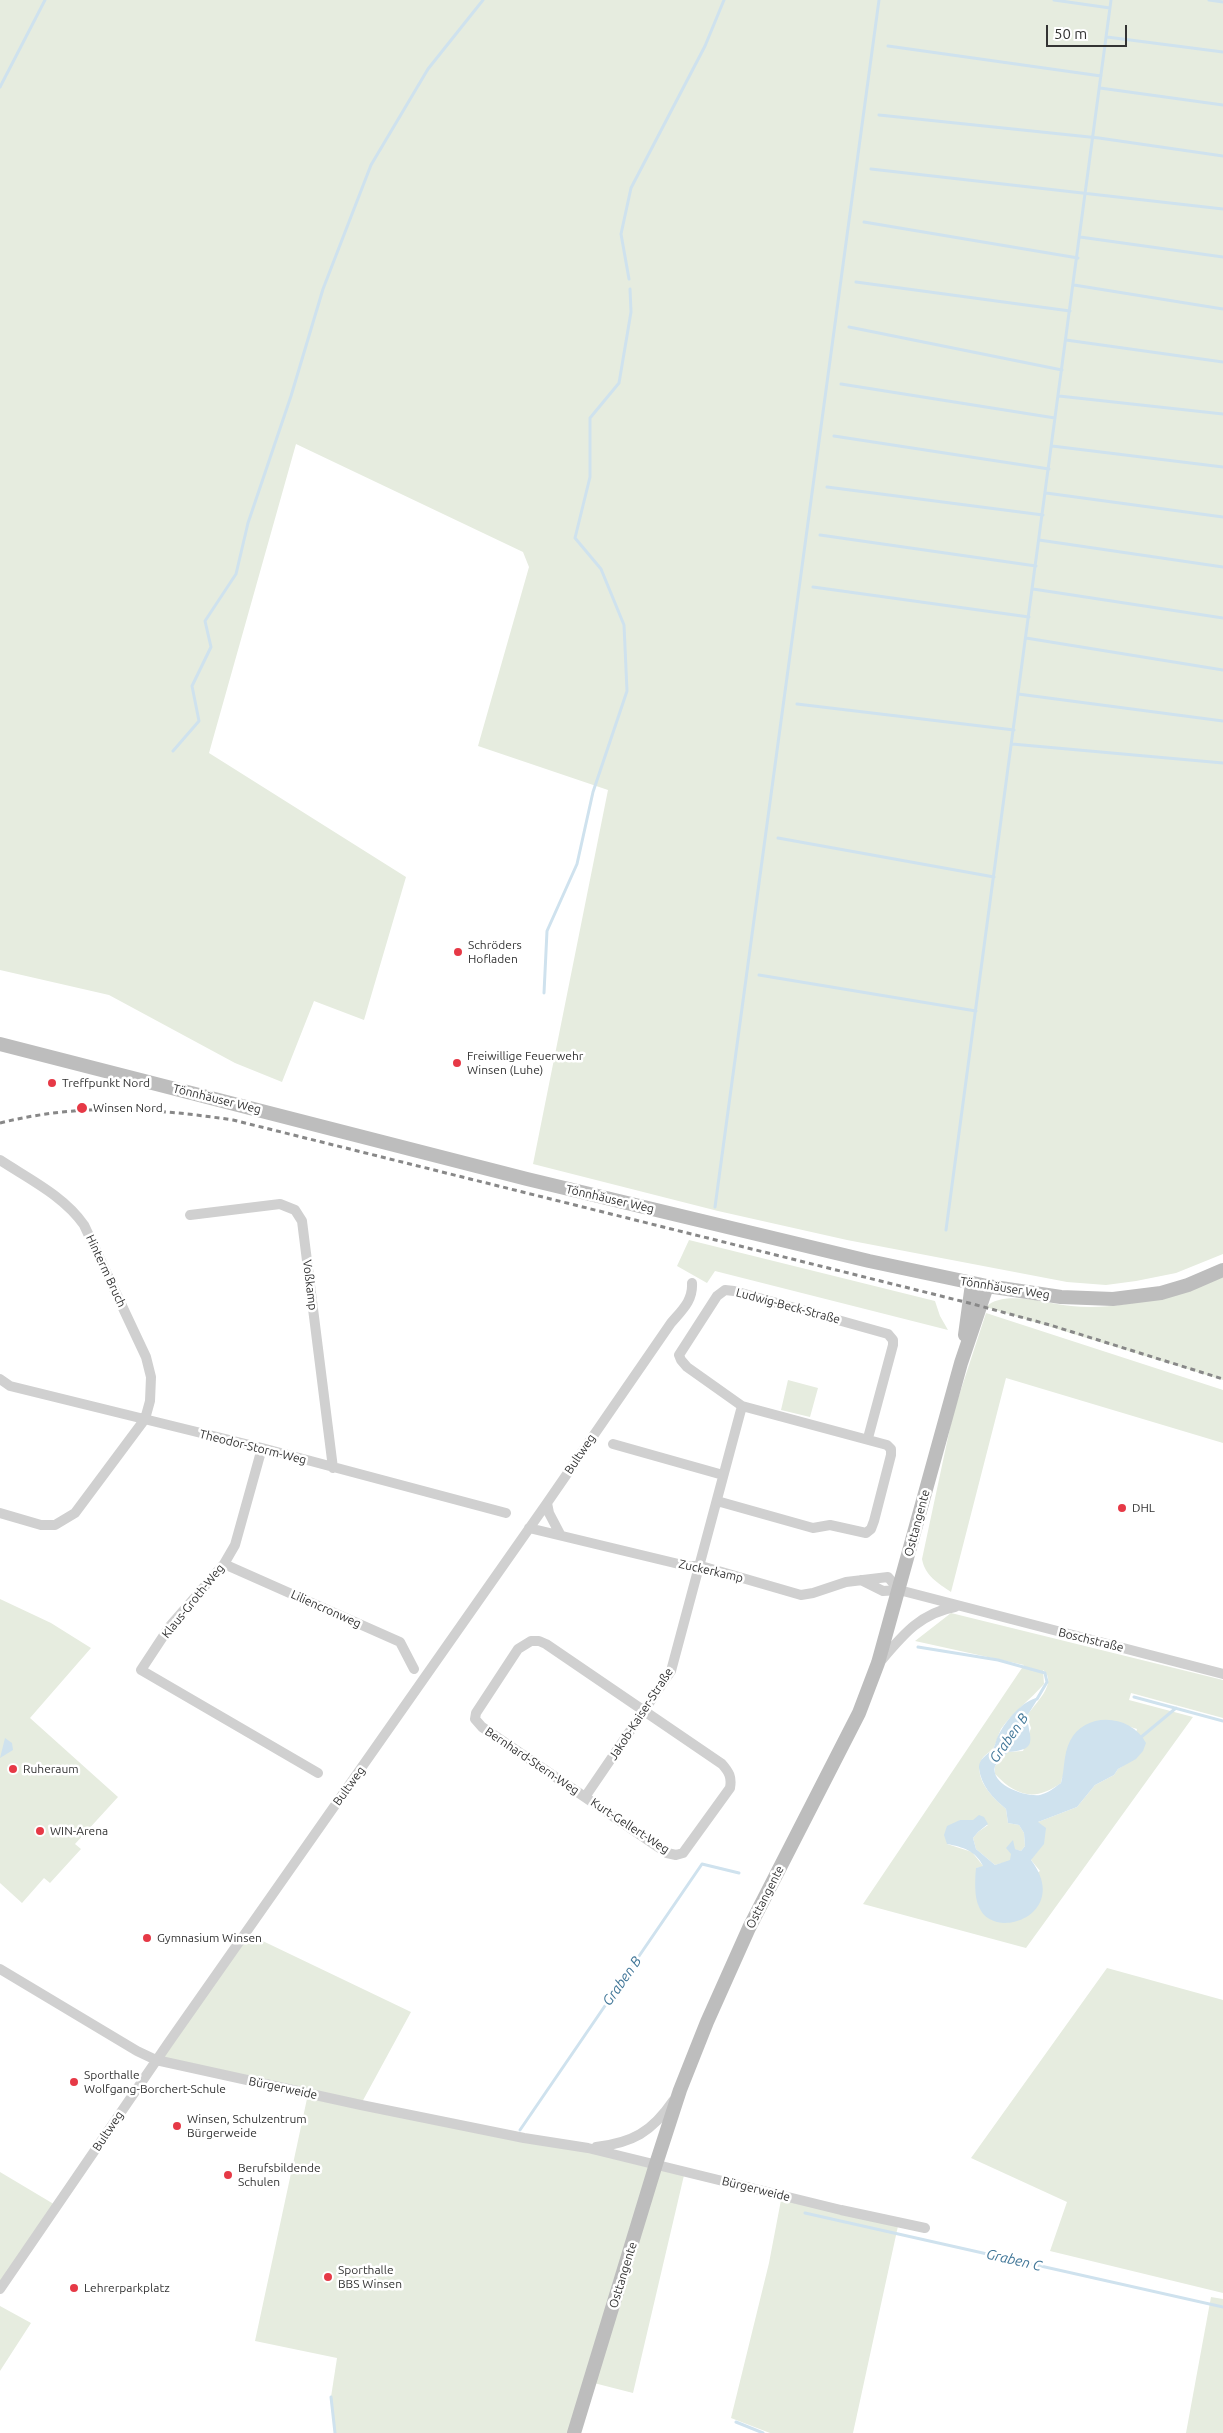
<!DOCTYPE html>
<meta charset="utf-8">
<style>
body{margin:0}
#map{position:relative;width:1223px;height:2433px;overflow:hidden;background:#fff;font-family:Ubuntu,sans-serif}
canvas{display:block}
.scale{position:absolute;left:1046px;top:25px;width:81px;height:22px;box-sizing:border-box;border:2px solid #333;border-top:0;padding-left:6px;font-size:15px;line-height:18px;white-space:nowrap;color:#333;-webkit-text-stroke:4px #fff;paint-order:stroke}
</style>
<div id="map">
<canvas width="1223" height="2433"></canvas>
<div class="scale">50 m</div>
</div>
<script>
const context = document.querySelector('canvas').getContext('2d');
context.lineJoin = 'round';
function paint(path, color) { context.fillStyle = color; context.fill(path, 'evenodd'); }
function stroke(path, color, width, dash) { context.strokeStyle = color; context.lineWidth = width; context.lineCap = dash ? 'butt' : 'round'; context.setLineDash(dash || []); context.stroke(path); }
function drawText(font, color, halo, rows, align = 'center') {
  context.font = font + ' Ubuntu,sans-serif'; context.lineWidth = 5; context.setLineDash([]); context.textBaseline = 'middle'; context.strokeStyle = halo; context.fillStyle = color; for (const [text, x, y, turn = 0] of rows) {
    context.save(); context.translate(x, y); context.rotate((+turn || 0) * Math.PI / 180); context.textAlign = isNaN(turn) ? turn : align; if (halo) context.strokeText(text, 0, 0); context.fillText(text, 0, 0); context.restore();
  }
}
const green = new Path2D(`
 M 0,0 L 1223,0 L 1223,1254 L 1176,1273 L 1136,1281 L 1106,1285 L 1067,1282 L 847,1240 L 718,1211 L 533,1164 L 608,790 L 478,746 L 529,567 L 523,552 L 296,444 L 209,753 L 406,877 L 364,1020 L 314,1001 L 282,1082 L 235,1063 L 109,995 L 0,970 Z
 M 689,1240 L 935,1301 L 940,1316 L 948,1330 L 715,1271 L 707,1283 L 677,1266 Z
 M 1223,1276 L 1223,1380 L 986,1307 C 1004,1289 1047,1304 1071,1306 C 1125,1311 1173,1294 1223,1276 Z
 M 986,1313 L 1223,1390 L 1223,1443 L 1006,1378 L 951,1592 C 938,1583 925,1576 922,1559 L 953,1414 Z
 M 788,1380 L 818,1388 L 810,1417 L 781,1410 Z
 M 0,1599 L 51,1623 L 91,1648 L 30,1718 L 118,1797 L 75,1844 L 81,1849 L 50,1883 L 44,1878 L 22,1903 L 0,1883 Z
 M 951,1613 L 1223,1680 L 1223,1718 L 1131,1693 L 1129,1700 L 1193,1717 L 1026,1948 L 863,1904 L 1024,1665 L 915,1641 ZM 1043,1670 C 1059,1683 1034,1704 1027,1716 L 1031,1728 L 1023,1751 L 1008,1752 L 995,1766 L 995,1774 C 1016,1796 1035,1802 1061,1783 L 1062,1778 L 1111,1721 L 1137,1729 L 1126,1764 L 1118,1769 L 1114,1775 L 1095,1785 L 1077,1807 L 1038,1822 L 1031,1860 L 1040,1871 L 979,1907 L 976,1868 L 984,1867 L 972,1852 L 947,1844 L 960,1820 L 988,1825 L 978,1832 L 973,1838 L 976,1849 L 995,1865 L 1010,1861 L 1014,1849 L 1021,1851 L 1025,1846 L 1024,1833 L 1019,1825 L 1008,1823 L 1006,1809 C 993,1798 974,1780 981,1761 C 983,1755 991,1752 994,1747 C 997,1741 998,1735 1001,1729 C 1013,1712 1030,1700 1044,1684 Z
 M 246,1933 L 411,2012 L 361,2104 L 685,2171 L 633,2393 L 590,2382 L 574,2433 L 335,2433 L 331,2397 L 337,2358 L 255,2341 L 308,2094 L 156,2060 Z
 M 1107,1968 L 1223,2000 L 1223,2293 L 1050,2251 L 1067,2202 L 971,2158 Z
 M 0,2172 L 57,2206 L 0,2281 Z
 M 781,2200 L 898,2226 L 853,2433 L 770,2433 L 731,2418 L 769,2263 Z
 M 1211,2297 L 1223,2299 L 1223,2433 L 1186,2433 Z
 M 0,2306 L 31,2323 L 0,2371 Z`);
const water = new Path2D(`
 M 1039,1697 L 1027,1716 C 1029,1738 1040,1750 1008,1752 L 995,1766 C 990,1785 1025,1797 1040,1795 C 1048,1793 1054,1788 1061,1783 C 1065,1769 1063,1755 1070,1741 C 1085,1711 1131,1714 1146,1743 L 1143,1751 L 1136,1759 L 1118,1769 L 1114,1775 L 1095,1785 L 1077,1807 L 1038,1822 L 1046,1828 L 1044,1844 L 1031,1860 C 1072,1914 994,1943 979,1907 C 974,1897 975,1878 976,1868 L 983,1866 C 976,1851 963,1847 947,1844 L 944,1835 L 947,1826 L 960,1820 L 973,1820 L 979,1815 L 984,1817 L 988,1824 L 978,1832 L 973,1838 L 976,1849 L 995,1865 L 1010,1860 L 1011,1854 L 1006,1848 L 1013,1840 L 1015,1849 L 1021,1851 L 1025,1846 L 1024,1833 L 1019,1825 L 1008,1823 L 1006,1809 C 993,1798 981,1786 979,1768 C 979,1757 989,1755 994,1747 C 996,1743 996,1739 998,1736 C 1006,1720 1022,1701 1039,1697 Z
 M 5,1738 L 12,1743 L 13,1750 L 0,1758 Z`);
const stream = new Path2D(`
 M 1054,0 L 1110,8
 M 1209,0 L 1223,2
 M 1107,37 L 1223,52
 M 888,46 L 1101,76
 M 0,87 L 45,0
 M 1100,88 L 1223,105
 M 879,115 L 1099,138 L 1223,156
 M 871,169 L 1223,209
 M 864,222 L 1078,258
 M 1080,237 L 1223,257
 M 629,279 L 621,234 L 631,188 L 705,46 L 724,0
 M 856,282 L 1070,311
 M 1074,285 L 1223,309
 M 849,327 L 1062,370
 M 1066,340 L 1223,362
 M 841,384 L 1055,418
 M 1059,396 L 1223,414
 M 834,436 L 1049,469
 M 1052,446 L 1223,467
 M 827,487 L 1043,515
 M 1046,493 L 1223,517
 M 820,535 L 1036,566
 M 1039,540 L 1223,567
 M 813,587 L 1029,617
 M 1033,589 L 1223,618
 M 1026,638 L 1223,670
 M 1018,694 L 1223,721
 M 797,704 L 1014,730
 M 1012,744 L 1223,763
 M 173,751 L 199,721 L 192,686 L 211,647 L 205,621 L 236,574 L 248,523 L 291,396 L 323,289 L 371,165 L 428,69 L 483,0
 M 778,838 L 994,877
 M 759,975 L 976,1011
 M 544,993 L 547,931 L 577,864 L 593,792 L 627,691 L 624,625 L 601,569 L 575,538 L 590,477 L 590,418 L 619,383 L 631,312 L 630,289
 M 715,1207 L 879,0
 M 946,1230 L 1111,0
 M 918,1647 L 998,1660 L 1045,1673 L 1047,1682 L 1037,1699
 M 1134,1697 L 1223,1721
 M 1140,1738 L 1176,1708
 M 520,2130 L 702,1864 L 739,1873
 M 805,2213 L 1223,2307
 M 331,2397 L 335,2433
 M 736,2422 L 763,2433`);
const minor = new Path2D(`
 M 0,1160 C 29,1179 64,1196 84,1225 L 146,1357 L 151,1377 L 150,1401 L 145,1419 L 75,1513 L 55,1525 L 41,1525 L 0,1513
 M 190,1215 L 280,1204 L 295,1210 L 302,1221 L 333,1468
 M 0,1379 L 10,1386 L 262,1448 L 506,1513
 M 613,1444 L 723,1475
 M 262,1448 L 235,1545 L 224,1564 L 170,1626 L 141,1670 L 318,1773
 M 717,1501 L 813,1528 L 830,1525 L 866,1533 L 871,1529 L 874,1521 L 891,1455 L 891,1449 L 887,1445 L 742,1406
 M 547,1503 L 549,1513 L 560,1534
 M 529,1528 L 687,1566 L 701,1566 L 801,1595 L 813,1593 L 846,1582 L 888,1577 L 899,1590
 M 224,1564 L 400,1642 L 414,1669
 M 861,1580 L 883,1591 L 899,1590 L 1223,1674
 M 531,1641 L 539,1641 L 546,1644 L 722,1764 C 729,1772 732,1777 730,1788 L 683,1853 L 676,1855 L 667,1853 L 482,1727 L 475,1719 L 476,1713 L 518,1649 Z
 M 880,1662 C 902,1636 920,1613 955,1607
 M 585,1797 L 671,1671 L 742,1406 L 687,1367 L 681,1360 L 679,1355 L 717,1296 L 725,1290 L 734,1291 L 888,1334 L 893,1340 L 893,1345 L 868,1438
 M 0,1969 L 137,2051 L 156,2060 L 361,2105 L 524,2138 L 588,2148 L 841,2210 L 925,2228
 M 596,2147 C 632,2143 652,2132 673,2101
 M 0,2289 L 169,2042 L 547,1503 L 671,1323 C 682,1310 693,1301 692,1283`);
const secondary = new Path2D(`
 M 0,1044 L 527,1179 L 869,1261 L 987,1286 L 1061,1297 L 1113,1299 L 1161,1293 L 1188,1285 L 1223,1270
 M 965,1335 L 972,1284
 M 574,2433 L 656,2164 L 680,2090 L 707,2022 L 749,1928 L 859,1713 L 878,1663 L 961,1363 L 987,1286`);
const rail = new Path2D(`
 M 0,1123 C 80,1103 152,1108 233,1120 L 969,1303 L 1050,1325 L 1223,1379`);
const markers = [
 [458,952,5,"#e63946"],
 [457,1063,5,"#e63946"],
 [52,1083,5,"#e63946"],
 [82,1108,6,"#e63946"],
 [1122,1508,5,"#e63946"],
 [13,1769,5,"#e63946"],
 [40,1831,5,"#e63946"],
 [147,1938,5,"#e63946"],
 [74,2082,5,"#e63946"],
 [177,2126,5,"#e63946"],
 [228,2175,5,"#e63946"],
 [328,2277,5,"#e63946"],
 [74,2288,5,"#e63946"]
];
const poiNames = [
 ["Schröders",468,945],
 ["Hofladen",468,959],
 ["Freiwillige Feuerwehr",467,1056],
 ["Winsen (Luhe)",467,1070],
 ["Treffpunkt Nord",62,1083],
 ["Winsen Nord",93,1108],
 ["DHL",1132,1508],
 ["Ruheraum",23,1769],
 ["WIN-Arena",50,1831],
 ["Gymnasium Winsen",157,1938],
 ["Sporthalle",84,2075],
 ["Wolfgang-Borchert-Schule",84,2089],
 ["Winsen, Schulzentrum",187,2119],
 ["Bürgerweide",187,2133],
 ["Berufsbildende",238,2168],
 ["Schulen",238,2182],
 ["Sporthalle",338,2270],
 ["BBS Winsen",338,2284],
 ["Lehrerparkplatz",84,2288]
];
const streetNames = [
 ["Tönnhäuser Weg",217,1099,14],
 ["Tönnhäuser Weg",610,1199,13],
 ["Hinterm Bruch",106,1271,65],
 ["Voßkamp",310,1285,83],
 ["Tönnhäuser Weg",1005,1288,9],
 ["Ludwig-Beck-Straße",788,1306,15],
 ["Theodor-Storm-Weg",253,1447,14],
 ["Bultweg",580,1454,-56],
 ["Osttangente",917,1523,-75],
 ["Zuckerkamp",711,1571,13],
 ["Klaus-Groth-Weg",193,1601,-51],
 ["Liliencronweg",326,1609,24],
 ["Boschstraße",1091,1640,14],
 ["Jakob-Kaiser-Straße",641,1714,-57],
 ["Bernhard-Stern-Weg",532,1761,34],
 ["Bultweg",349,1786,-54],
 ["Kurt-Gellert-Weg",630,1826,33],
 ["Osttangente",765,1897,-63],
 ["Bürgerweide",283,2088,12],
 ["Bultweg",108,2131,-56],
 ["Bürgerweide",756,2189,14],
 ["Osttangente",623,2275,-73]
];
const waterNames = [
 ["Graben B",1009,1738,-55],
 ["Graben B",622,1981,-55],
 ["Graben C",1014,2260,13]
];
paint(green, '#e6ecdf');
paint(water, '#cfe2ee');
stroke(stream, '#cfe2ee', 3);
stroke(minor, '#d0d0d0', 10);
stroke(secondary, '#bdbdbd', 14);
stroke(rail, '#888', 3, [5, 4]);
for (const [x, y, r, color] of markers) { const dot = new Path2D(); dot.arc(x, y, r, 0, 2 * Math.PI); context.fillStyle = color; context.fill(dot); stroke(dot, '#fff', 2); }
drawText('12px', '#333', '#fff', poiNames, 'left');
drawText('12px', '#333', '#fff', streetNames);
drawText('italic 14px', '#3f7597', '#fff', waterNames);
</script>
